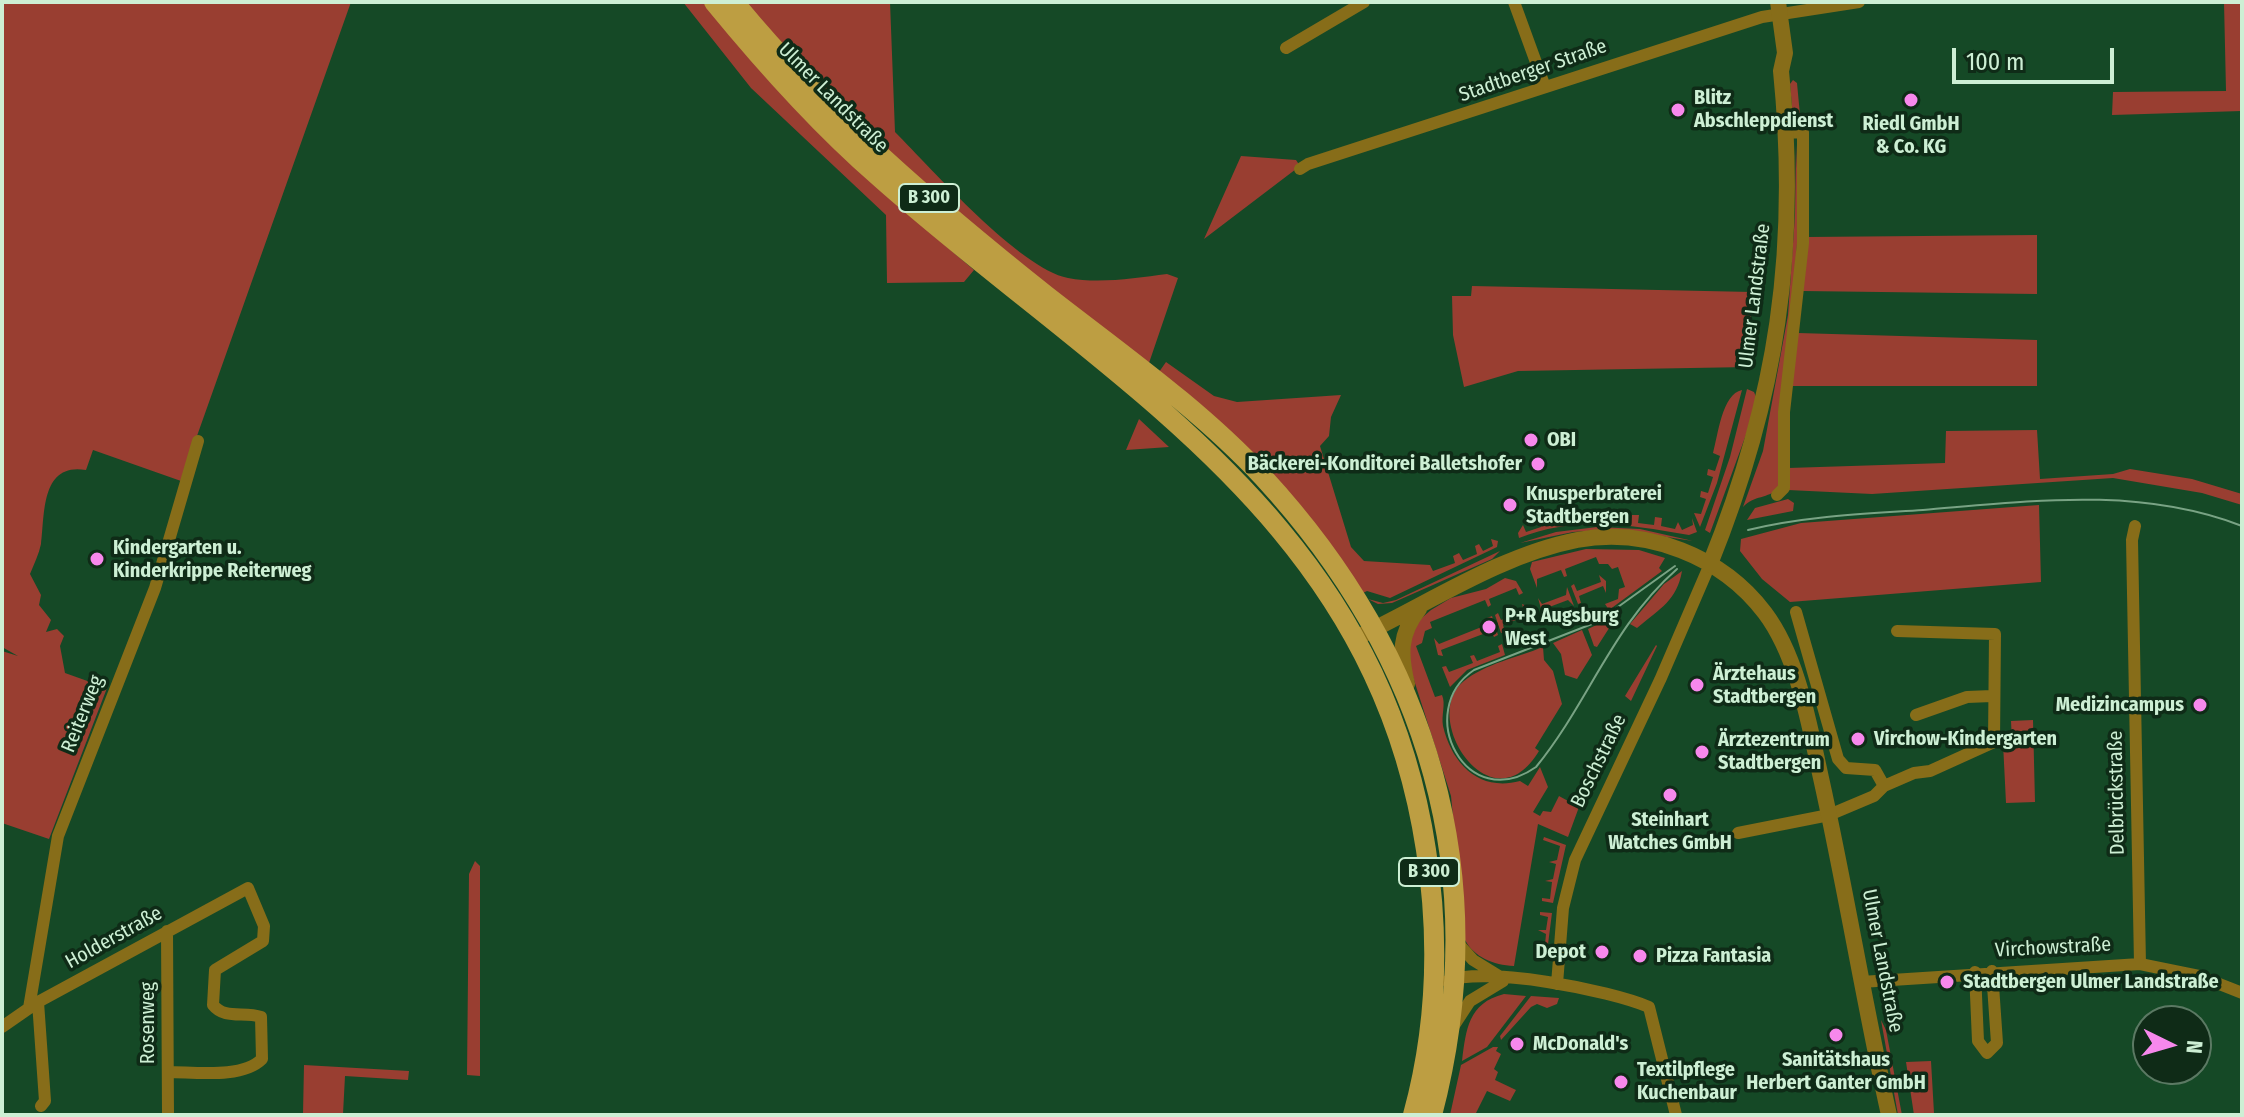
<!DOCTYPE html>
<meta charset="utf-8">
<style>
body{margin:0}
#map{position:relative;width:2244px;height:1117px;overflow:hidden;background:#154926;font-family:"Fira Sans Condensed",sans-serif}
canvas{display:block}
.frame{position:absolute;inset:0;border:4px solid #cdefd4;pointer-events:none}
.north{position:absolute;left:2132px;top:1005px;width:80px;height:80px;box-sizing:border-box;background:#0f2b17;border:2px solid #5b7963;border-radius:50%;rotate:95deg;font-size:22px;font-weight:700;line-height:32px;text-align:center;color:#cdefd4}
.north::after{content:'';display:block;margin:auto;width:28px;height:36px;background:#f788ec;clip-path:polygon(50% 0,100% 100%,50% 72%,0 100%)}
.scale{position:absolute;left:1952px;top:48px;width:162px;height:36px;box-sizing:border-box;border:4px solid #cdefd4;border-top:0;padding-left:10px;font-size:24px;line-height:28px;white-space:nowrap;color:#cdefd4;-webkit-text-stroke:6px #0f2b17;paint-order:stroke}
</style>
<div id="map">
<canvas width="2244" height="1117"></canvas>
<div class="frame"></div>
<div class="north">N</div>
<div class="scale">100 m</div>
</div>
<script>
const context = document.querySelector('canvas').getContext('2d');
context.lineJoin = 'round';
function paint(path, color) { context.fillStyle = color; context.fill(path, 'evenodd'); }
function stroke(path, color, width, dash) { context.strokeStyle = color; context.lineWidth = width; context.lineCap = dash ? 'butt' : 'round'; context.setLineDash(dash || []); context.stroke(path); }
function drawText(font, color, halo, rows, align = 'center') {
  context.font = font + ' "Fira Sans Condensed",sans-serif'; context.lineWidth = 7; context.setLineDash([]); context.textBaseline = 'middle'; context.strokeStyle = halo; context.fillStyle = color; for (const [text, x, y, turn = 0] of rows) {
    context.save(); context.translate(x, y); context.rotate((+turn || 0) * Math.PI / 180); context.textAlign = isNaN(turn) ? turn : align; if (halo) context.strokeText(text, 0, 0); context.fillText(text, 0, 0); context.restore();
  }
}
const green = new Path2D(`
 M 2,2 L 351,2 L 181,481 L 93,450 L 86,470 C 40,462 45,516 41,544 C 39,554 34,564 30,574 L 41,595 L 39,605 L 51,620 L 46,632 L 57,629 L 64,636 L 60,646 L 65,673 L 107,688 L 49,839 L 2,823 L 2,651 L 18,656 L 2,647 Z
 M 683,2 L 703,2 C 784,100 877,188 974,270 L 964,282 L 887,283 L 886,215 L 751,88 Z
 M 741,2 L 890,2 L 895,132 C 933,170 1019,268 1068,278 C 1099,284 1136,278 1167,274 L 1178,278 L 1149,363 L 1052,292 L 883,150 Z
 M 2224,2 L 2242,2 L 2242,111 L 2112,115 L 2113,92 L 2226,91 Z
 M 1793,80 L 1797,83 L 1800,115 L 1796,120 L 1793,117 L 1790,84 Z
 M 1796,144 L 1799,217 L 1779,488 C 1768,499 1754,495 1743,507 L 1763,451 L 1788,315 L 1795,215 Z
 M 1241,156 L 1296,160 L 1300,166 L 1204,239 Z
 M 2037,235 L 2037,294 L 1802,291 L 1807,237 Z
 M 1472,286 L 1752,292 L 1749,367 L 1518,371 L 1464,387 L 1453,335 L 1452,296 L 1471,296 Z
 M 1798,333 L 2037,340 L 2037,386 L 1789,386 Z
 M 1166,362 L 1214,396 L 1237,402 L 1341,395 L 1331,417 L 1329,436 L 1320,446 L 1351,547 L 1364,561 L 1430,565 L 1433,571 L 1455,563 L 1453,556 L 1459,553 L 1463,560 L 1477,554 L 1475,546 L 1479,544 L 1483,551 L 1493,546 L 1491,539 L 1498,541 L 1497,547 L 1390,598 L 1367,591 L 1363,593 L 1159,372 Z
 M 1747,389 L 1754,392 L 1758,402 L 1710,533 L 1705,530 L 1730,457 Z
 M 1742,390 L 1717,483 L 1700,527 L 1694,513 L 1701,514 L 1706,499 L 1700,497 L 1701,491 L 1708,493 L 1713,477 L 1707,475 L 1708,469 L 1715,471 L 1720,456 L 1713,453 C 1718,435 1722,394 1742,390 Z
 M 1139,419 L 1169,447 L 1126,450 Z
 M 2037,430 L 2040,479 L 2113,474 L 2130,469 L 2192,479 L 2242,494 L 2242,505 L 2202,493 L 2113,478 L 1872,494 L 1788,490 L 1788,468 L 1945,463 L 1946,431 Z
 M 1788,499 L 1794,503 L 1793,511 L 1747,520 L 1755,508 Z
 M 2039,505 L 2041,582 L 1790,602 L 1762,579 L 1740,551 L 1741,539 L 1801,523 Z
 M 1608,513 L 1615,513 L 1615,521 L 1631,522 L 1632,515 L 1639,515 L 1638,523 L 1654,525 L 1655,517 L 1662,518 L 1661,526 L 1675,529 L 1678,522 L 1682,530 L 1693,525 L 1692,518 L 1697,532 L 1689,535 C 1630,525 1577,515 1519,538 L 1518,533 L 1523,525 L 1526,532 L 1541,527 L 1539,520 L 1545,518 L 1547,526 L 1563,523 L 1562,515 L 1569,514 L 1570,522 L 1586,522 L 1586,514 L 1591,514 L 1592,522 L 1607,522 Z
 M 1597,527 L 1640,529 L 1693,541 L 1614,529 L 1573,532 L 1520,543 L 1556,532 Z
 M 1586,549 L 1639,550 L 1665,558 L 1659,568 L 1662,571 L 1609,610 L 1605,604 L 1618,599 L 1619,589 L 1625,587 L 1618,567 L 1612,569 L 1608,564 L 1599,564 L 1596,557 L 1565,569 L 1567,576 L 1564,577 L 1561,570 L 1537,579 L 1537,588 L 1530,569 L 1532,562 Z
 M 1500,551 L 1492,559 L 1392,603 L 1378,604 L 1368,599 L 1383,603 L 1396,600 Z
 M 1682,571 C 1677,600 1661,608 1637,628 L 1630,624 L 1664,584 Z
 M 1599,575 L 1606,581 L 1606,593 L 1603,586 L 1579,596 L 1581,603 L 1578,604 L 1571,586 L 1574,584 L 1577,591 L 1601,582 Z
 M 1505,578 L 1516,581 L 1523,593 L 1519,595 L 1516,588 L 1489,599 L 1491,605 L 1488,607 L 1485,600 L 1430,622 L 1432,628 L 1425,631 L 1422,643 L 1416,646 L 1435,697 L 1442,695 C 1446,704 1441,715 1443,726 C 1452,764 1479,792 1520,781 L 1528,786 L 1540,767 L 1548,787 L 1533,812 L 1540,816 L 1543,811 L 1551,812 L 1559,796 L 1579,807 L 1568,837 L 1538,824 L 1514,966 C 1493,965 1474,957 1465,940 L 1451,796 L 1406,655 L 1417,622 L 1431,610 L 1451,598 L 1486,589 Z
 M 1567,587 L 1574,606 L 1568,600 L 1544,609 L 1546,616 L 1543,616 L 1538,598 L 1542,604 L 1566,595 Z
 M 1522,604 L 1527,606 L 1531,622 L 1526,616 L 1503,625 L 1505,632 L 1501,633 L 1495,615 L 1498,613 L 1501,620 L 1524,611 Z
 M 1492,616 L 1498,635 L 1494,637 L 1491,631 L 1441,650 L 1443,656 L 1438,655 L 1434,638 L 1439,644 L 1489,624 L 1487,618 Z
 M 1609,619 L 1613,622 L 1597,647 L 1594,646 L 1588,629 Z
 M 1582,630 L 1592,655 L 1577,679 L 1565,675 L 1561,654 L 1553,643 Z
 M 1502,644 L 1505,655 L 1467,670 L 1450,687 L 1442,667 L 1446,666 L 1449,672 L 1473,663 L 1470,656 L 1474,655 L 1477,661 L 1500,652 L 1498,646 Z
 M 1656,645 L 1657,646 L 1631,701 L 1625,696 Z
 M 1543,647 L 1544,660 L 1553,671 L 1562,704 L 1535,748 L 1539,751 C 1492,830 1418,717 1464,681 C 1485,664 1518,657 1543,647 Z
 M 2033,720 L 2035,802 L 2006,803 L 2003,743 L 2012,742 L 2011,721 Z
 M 1544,837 L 1566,845 L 1553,903 L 1542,901 L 1542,898 L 1550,899 L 1552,882 L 1545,881 L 1553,879 L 1556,864 L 1549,862 L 1557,860 L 1560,846 L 1543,840 Z
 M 475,861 L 480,866 L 480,1076 L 467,1075 L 469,874 Z
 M 1540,912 L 1552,913 L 1546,960 L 1537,955 L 1544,955 L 1546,934 L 1538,930 L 1546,930 L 1548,917 L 1540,915 Z
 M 1504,994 L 1526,996 L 1487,1047 L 1462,1061 C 1466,1030 1468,1003 1504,994 Z
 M 1531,996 L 1559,998 L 1557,1004 L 1547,1008 L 1537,1004 L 1531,1007 L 1501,1040 L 1500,1036 Z
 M 1881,1020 L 1886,1030 L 1902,1115 L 1898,1115 Z
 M 1493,1047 L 1498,1047 L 1496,1051 L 1501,1054 L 1494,1069 L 1498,1072 L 1495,1080 L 1516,1090 L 1510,1101 L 1487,1091 L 1475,1115 L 1450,1115 L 1461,1065 Z
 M 1931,1061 L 1934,1113 L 1914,1115 L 1906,1062 Z
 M 304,1065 L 409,1071 L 408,1080 L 345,1076 L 343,1114 L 303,1114 Z`);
const minor = new Path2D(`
 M 1514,2 L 1545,87
 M 1286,48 L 1364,2
 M 1300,169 L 1308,164 L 1762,17 L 1859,2
 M 1777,495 L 1784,488 L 1784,412 L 1803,243 L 1803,132 L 1786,133
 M 2135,526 L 2132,540 L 2140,964
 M 1796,612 L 1838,759 L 1846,768 L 1875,770 L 1884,786
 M 1916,715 L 1967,697 L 1992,696
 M 1738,833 L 1829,815 L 1874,796 L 1884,786 L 1914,773 L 1930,771 L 1994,742 L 1995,634 L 1897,631
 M 167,931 L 168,1115
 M 1455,940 L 1473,960 L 1499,976
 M 1975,972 L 1978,1041 L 1987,1053 L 1997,1043 L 1992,971
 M 1447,981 C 1486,966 1609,990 1649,1007 L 1676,1115
 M 1861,982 L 2140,964 L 2199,976 L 2242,993
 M 1557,984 L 1563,908 L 1575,860 L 1660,680 L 1710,564
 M 38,1002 L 45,1101 L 41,1106
 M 29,1008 L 58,836 L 155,588 L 198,441
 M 2,1027 L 38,1002 L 248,888 L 264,926 L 263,941 L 215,970 L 213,1005 C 225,1020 244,1011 261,1017 L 262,1059 C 242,1079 195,1072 168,1072
 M 1453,1027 L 1470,1001 L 1503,981`);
const tertiary = new Path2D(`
 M 1710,564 C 1777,398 1799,250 1781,71 L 1785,53 L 1778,2
 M 1362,635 C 1431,602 1501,555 1577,540 C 1647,527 1722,556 1765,613 C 1798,657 1809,724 1821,778 C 1846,890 1864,1003 1889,1115
 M 1407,684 C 1400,655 1399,634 1419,609`);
const primary = new Path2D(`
 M 714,2 C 764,63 818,124 878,176 C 1108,381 1375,514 1426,850 C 1440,940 1437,1027 1413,1115
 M 734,2 C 825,113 935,207 1047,296 C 1120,353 1200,409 1263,477 C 1428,656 1495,876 1432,1115`);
const tram = new Path2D(`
 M 1748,530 C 1805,516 1864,514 1923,510 C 2030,501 2139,486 2242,526
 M 1675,566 L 1597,622 L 1474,670 C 1413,711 1466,816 1536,767 C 1589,702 1612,626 1677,569`);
const markers = [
 [1911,100,8,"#f788ec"],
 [1678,110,8,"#f788ec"],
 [1531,440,8,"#f788ec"],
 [1538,464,8,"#f788ec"],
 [1510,505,8,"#f788ec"],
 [97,559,8,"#f788ec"],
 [1489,627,8,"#f788ec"],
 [1697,685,8,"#f788ec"],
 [2200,705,8,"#f788ec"],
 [1858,739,8,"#f788ec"],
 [1702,752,8,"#f788ec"],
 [1670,795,8,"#f788ec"],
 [1602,952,8,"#f788ec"],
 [1640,956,8,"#f788ec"],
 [1947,982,8,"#f788ec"],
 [1836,1035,8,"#f788ec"],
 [1517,1044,8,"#f788ec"],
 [1621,1082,8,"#f788ec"]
];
const shields = [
 [929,198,60],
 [1429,872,60]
];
const shieldNames = [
 ["B 300",929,198],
 ["B 300",1429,872]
];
const streetNames = [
 ["Stadtberger Straße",1533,71,-19],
 ["Ulmer Landstraße",833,98,45],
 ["Ulmer Landstraße",1755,296,-83],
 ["Reiterweg",83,714,-68],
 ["Boschstraße",1599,761,-64],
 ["Delbrückstraße",2117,793,-91],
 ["Holderstraße",114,938,-29],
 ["Virchowstraße",2053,948,-3],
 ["Ulmer Landstraße",1882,961,79],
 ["Rosenweg",148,1023,-90]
];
const poiNames = [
 ["Blitz",1694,98],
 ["Abschleppdienst",1694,121],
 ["Riedl GmbH",1911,124,"center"],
 ["& Co. KG",1911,147,"center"],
 ["OBI",1547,440],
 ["Bäckerei-Konditorei Balletshofer",1522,464,"right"],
 ["Knusperbraterei",1526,494],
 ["Stadtbergen",1526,517],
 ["Kindergarten u.",113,548],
 ["Kinderkrippe Reiterweg",113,571],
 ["P+R Augsburg",1505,616],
 ["West",1505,639],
 ["Ärztehaus",1713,674],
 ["Stadtbergen",1713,697],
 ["Medizincampus",2184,705,"right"],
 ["Virchow-Kindergarten",1874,739],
 ["Ärztezentrum",1718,740],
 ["Stadtbergen",1718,763],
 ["Steinhart",1670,820,"center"],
 ["Watches GmbH",1670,843,"center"],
 ["Depot",1586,952,"right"],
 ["Pizza Fantasia",1656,956],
 ["Stadtbergen Ulmer Landstraße",1963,982],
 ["McDonald's",1533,1044],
 ["Sanitätshaus",1836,1060,"center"],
 ["Herbert Ganter GmbH",1836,1083,"center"],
 ["Textilpflege",1637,1070],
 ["Kuchenbaur",1637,1093]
];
paint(green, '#993e31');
stroke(minor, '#876d19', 12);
stroke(tertiary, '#876d19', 16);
stroke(primary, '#bd9e42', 20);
stroke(tram, '#79a384', 2);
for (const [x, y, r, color] of markers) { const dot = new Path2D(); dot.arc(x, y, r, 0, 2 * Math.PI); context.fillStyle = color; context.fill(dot); stroke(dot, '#0f2b17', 3); }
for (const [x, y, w] of shields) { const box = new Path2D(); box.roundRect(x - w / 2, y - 14, w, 28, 6); context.fillStyle = '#0f2b17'; context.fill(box); stroke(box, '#cdefd4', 2); }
drawText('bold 18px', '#cdefd4', null, shieldNames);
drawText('20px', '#cdefd4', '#0f2b17', streetNames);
drawText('bold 20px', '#cdefd4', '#0f2b17', poiNames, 'left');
</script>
